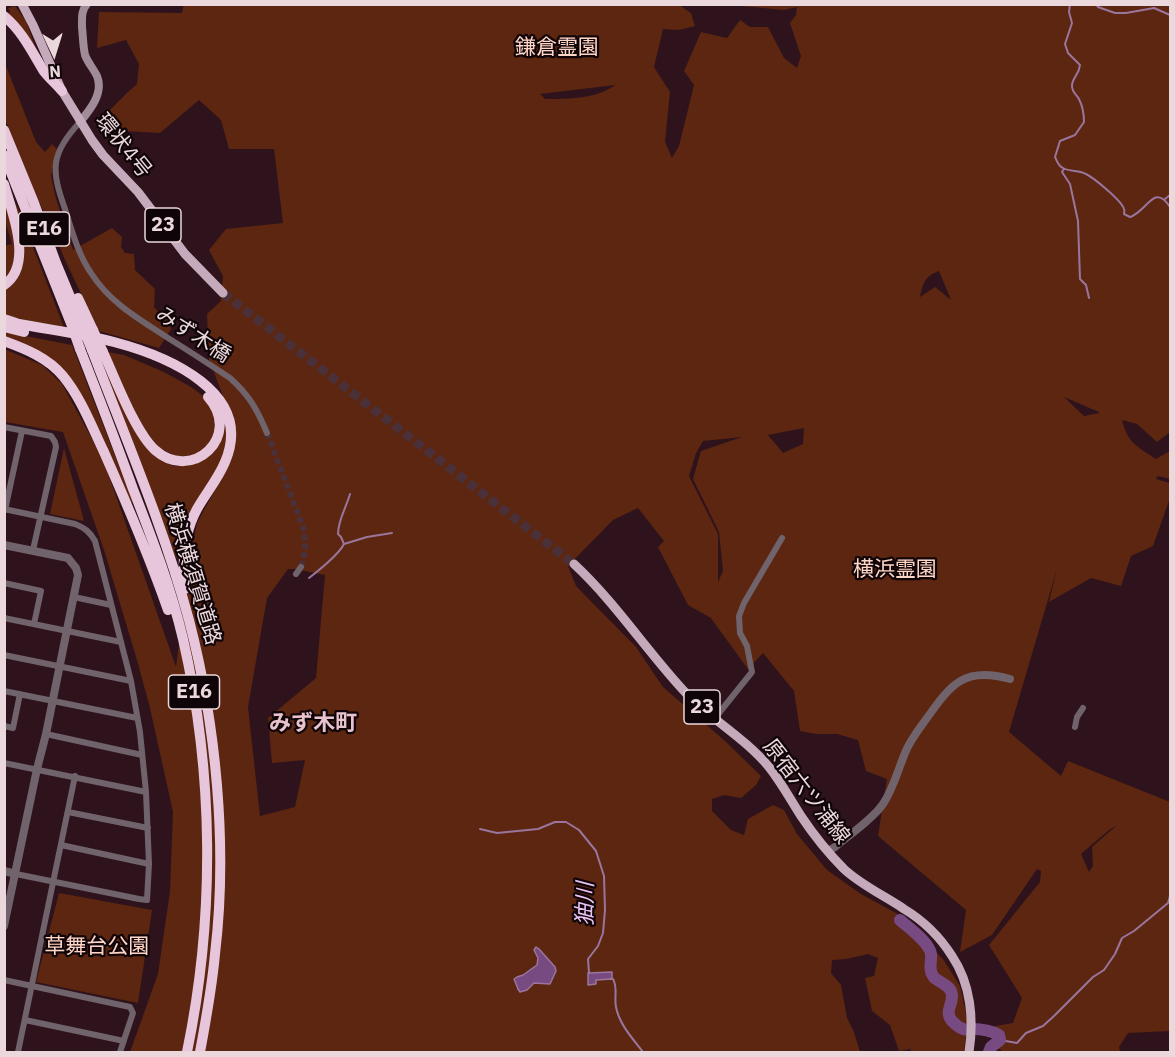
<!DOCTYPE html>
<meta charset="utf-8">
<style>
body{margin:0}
#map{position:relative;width:1175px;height:1057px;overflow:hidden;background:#2e131c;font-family:"IBM Plex Sans",sans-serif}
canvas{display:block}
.frame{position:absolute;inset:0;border:6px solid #ebd8dc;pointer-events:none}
.north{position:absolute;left:24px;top:24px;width:60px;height:60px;-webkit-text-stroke:4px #0f0407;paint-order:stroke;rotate:176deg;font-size:16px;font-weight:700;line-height:24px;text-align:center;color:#ebd8dc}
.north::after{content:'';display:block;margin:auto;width:21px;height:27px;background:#ebd8dc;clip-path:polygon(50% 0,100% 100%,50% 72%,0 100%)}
</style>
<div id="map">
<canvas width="1175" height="1057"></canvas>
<div class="frame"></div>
<div class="north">N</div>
</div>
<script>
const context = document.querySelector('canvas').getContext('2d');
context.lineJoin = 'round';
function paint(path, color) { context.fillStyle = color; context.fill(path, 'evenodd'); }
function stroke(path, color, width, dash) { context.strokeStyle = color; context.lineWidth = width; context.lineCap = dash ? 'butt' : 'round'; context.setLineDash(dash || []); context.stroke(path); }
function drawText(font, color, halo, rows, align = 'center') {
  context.font = font + ' "IBM Plex Sans","Noto Sans JP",sans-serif'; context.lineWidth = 4.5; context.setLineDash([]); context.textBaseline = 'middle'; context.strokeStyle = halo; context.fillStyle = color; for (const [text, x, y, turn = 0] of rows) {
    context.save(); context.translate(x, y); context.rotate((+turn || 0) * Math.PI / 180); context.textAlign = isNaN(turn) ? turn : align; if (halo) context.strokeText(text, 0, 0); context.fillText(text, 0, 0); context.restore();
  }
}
const green = new Path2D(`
 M 184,4 L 679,5 L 691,13 L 695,26 L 679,30 L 663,29 L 654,67 L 670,92 L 665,142 L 672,158 L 679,146 L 694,85 L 684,71 L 701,32 L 727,38 L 740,20 L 750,27 L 768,27 L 784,58 L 797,68 L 801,56 L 790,23 L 796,15 L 797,7 L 784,10 L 731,5 L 1170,5 L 1170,432 L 1157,442 L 1137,424 L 1122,420 C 1128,444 1137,446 1156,459 L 1170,451 L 1170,479 L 1158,476 L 1156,479 L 1170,483 L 1170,498 L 1153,546 L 1131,556 L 1121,586 L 1091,578 L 1049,602 L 1057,569 L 1009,732 L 1061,776 L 1068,761 L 1170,802 L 1170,1031 L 1128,1033 L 1119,1047 L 1120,1052 L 1003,1052 L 996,1046 L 995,1026 L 1013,1023 L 1022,998 L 989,945 L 1040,882 L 1041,871 L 1037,869 L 992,935 L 960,952 L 966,910 L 878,836 L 887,779 L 866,771 L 858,740 L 837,734 L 816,734 L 800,731 L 794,691 L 763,653 L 748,669 L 710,617 L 709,617 L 688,605 L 658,547 L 664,541 L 638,508 L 613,520 L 568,566 L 576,586 L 636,647 L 663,687 L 725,741 L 761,776 L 756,785 L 741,798 L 724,795 L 712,799 L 712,811 L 731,830 L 744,835 L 748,819 L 773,805 L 784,810 L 797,834 L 827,870 L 861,894 L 896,913 L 943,959 L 960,986 L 968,1022 L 964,1052 L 912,1052 L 910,1049 L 899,1051 L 890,1025 L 872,1011 L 865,978 L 874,976 L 878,958 L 868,954 L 847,959 L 832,960 L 831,973 L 841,985 L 847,1018 L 854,1032 L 860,1052 L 130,1052 L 158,974 L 170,891 L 173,812 L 150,708 L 137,660 L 104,550 L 63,432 L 5,422 L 4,349 L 42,365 L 62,384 L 103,459 L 176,667 L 190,558 L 197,523 L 227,468 L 235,428 L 209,359 L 207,314 L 221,301 L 223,276 L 209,250 L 226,229 L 283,223 L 274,149 L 229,149 L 221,120 L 199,100 L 160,133 L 106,130 L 103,117 L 128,92 L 137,84 L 139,64 L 126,40 L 97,48 L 99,12 L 182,13 ZM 615,85 C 597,99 568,99 545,99 L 540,94 ZM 939,271 L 951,300 L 935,287 L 920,297 C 923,283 925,276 939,271 ZM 1064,397 L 1099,412 L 1099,413 L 1084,416 ZM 804,428 L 803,444 L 783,453 L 768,435 ZM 742,437 L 701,451 L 693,479 L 719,532 L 723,571 L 718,582 L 718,534 L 689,476 L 696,453 L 703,441 ZM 288,569 L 295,569 L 325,575 L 316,678 L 268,718 L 272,763 L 305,760 L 295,807 L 260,816 L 248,707 L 267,598 ZM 1117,825 L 1092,847 L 1093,866 L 1089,872 L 1081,854 L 1109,830 Z
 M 15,6 L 26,21 L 36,49 L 7,14 L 10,12 L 8,8 Z
 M 4,61 L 36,142 L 45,152 L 52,144 L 57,149 L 51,176 L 56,199 L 73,250 L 112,228 L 122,237 L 121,247 L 125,253 L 134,254 L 135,270 L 155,289 L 154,307 L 162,316 L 168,319 L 171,329 L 159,348 L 99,331 L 64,258 L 57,239 L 28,179 L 5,119 Z
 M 5,197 L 17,251 L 15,265 L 5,279 L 4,246 L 12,244 L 5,221 Z
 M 16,204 L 18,208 L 65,330 L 5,315 L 5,289 C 36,273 19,231 13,205 Z
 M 4,330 L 15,334 L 72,345 L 133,502 L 131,503 L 73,382 L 5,336 Z
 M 107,352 L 124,355 L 164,372 L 191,387 L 207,399 L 214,412 L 215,438 L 201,454 L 177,457 L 160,448 L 147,433 L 137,416 Z
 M 99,358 L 146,447 L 159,459 L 174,466 L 196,464 L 213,453 L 224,431 L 223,427 L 228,428 L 224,455 L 182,555 L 176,558 Z
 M 64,448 L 84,521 L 50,514 Z
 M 59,893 L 152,910 L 138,1003 L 36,982 Z`);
const water = new Path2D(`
 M 536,947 L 539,949 L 555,967 L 556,971 L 550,984 L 534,983 L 527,990 L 520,992 L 518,989 L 514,979 L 517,977 L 523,975 L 537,965 L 538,958 L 534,950 Z
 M 612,972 L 612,979 L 596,980 L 596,984 L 588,985 L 588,973 Z`);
const stream = new Path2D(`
 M 1070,4 L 1069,12 L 1072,23 L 1065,44 L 1068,53 L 1080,65 C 1079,76 1072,77 1072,86 C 1072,92 1076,94 1079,99 C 1082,105 1084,115 1084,122 L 1075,135 L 1060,141 L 1055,157 C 1057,161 1058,166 1063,168 C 1070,172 1079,170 1086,174 C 1094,178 1122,201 1124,209 C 1125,211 1124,212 1124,214 L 1130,217 C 1147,212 1154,182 1170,207
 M 1096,4 L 1098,7 L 1115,13 L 1126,13 L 1154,8 L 1170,15
 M 1064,169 L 1062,172 L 1070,184 L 1078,221 L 1080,279 L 1086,285 L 1089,298
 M 1165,199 L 1170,195
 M 344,544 L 341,537 L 338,534 C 338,520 346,508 350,494
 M 309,578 C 318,571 339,554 344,544 L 367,537 L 392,533
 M 480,829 L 497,833 L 538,829 L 555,822 L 566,822 L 579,830 L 596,851 L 604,876 L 605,910 L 603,933 L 598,946 L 588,959 L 589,973
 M 610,979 L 613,979 C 618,987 614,997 616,1007 C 619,1024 633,1039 643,1052
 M 1000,1040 L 1017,1043 L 1026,1033 L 1043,1026 L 1054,1016 L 1093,977 L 1104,970 L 1115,954 L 1122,938 L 1134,931 L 1168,903 L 1170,896`);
const river = new Path2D(`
 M 900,920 C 909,928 929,942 931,954 C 932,961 928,969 933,976 C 938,983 951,984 952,995 C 953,1004 944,1012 952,1021 C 955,1024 960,1028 963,1029 C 966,1030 969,1029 972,1029 C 982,1029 990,1030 999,1035 L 1000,1040 L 991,1047 L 989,1052`);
const minorTunnel = new Path2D(`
 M 267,433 L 303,527 C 306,541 306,553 301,567`);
const primaryTunnel = new Path2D(`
 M 223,293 L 574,564`);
const minor = new Path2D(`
 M 80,122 C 50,154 51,170 65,209 C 72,231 78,254 91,273 C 110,303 139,319 168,338 C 189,351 209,364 230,378 C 249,395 257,409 267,433
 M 4,427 L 51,436 L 55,442 L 56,447 L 33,550
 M 4,509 L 75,524 C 85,528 90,532 95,541 L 131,681 L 140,732 L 146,792 L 149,864 L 147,900 L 139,899 L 16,874
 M 5,510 L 22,431
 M 296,574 L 301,567
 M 4,583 L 41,591 L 34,624
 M 74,597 L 111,605
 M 4,618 L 121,642
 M 4,655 L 131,681
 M 4,691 L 137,718
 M 715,718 L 752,672 L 747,646 L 740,633 L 739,616 L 744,603 L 782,538
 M 4,726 L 13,728 L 20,694
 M 1075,727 L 1077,717 L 1083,708
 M 46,734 L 142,755
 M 4,763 L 146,792
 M 68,812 L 148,828
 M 61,845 L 149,864
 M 4,980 L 130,1007 L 133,1013 L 120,1052
 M 25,1020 L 124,1041
 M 18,1052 L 75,776`);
const tertiary = new Path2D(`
 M 4,545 L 68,558 L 76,568 L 78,575 L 46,734 L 37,769 L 4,926
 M 828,851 L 835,847 C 849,835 873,819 883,804 C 893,789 898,770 905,753 C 910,740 919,729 927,718 C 951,684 965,666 1010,679
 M 4,871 L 16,874`);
const secondary = new Path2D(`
 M 80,122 C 90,110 104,93 97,76 C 93,68 88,63 85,55 C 83,46 83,36 82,27 C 82,18 81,11 87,4`);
const primary = new Path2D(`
 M 22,4 L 33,25 L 62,91 L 92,140 L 103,155 L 138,192 L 185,254 L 223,293
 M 574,564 C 615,602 646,650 684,691 C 710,719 744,737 769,767 C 781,782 790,799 801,816 C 813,834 828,853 844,869 C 861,885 885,896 904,909 C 924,921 940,937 952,956 C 971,984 974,1020 969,1052`);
const motorway = new Path2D(`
 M 4,16 C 22,31 31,50 43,70 C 48,77 56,84 62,91
 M 4,130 L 34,203 L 56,263 L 83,328
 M 4,155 L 72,326
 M 4,184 C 12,212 34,265 4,285
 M 78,298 L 93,330
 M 4,319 L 19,324 C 51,330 83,334 114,342 C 167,356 255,392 225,462 C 218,479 206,493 197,509 C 184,533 182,563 185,589
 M 4,327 L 24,332
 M 4,341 C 26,349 48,358 63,376 C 81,398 92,427 104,452 C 127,504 149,556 168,610
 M 80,349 C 98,395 116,442 133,489 C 152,538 171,588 183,639 C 214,774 215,917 187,1052
 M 92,350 C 126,439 164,528 189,620 C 216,724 228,846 215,954 C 212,987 206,1020 200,1052
 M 103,352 C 115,378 135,432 155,450 C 192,483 243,436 208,397`);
const motorwayBridge = new Path2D(`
 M 72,326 L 80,349
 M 83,328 L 92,350
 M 93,330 L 103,352`);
const shields = [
 [163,225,36],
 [44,229,51],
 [194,692,51],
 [702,707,36]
];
const shieldNames = [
 ["23",163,225],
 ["E16",44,229],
 ["E16",194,692],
 ["23",702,707]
];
const parkNames = [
 ["鎌倉霊園",557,48],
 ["横浜霊園",895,570],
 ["草舞台公園",97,947]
];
const streetNames = [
 ["環状4号",123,146,51],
 ["みず木橋",193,335,33],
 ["横浜横須賀道路",192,574,73],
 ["原宿六ツ浦線",806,792,52]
];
const neighbourhoodNames = [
 ["みず木町",313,724]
];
const waterNames = [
 ["㹨川",586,904,-89]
];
paint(green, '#5c2610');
paint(water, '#774a82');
stroke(water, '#9a759d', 1.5);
stroke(stream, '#9a759d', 2);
stroke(river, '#774a82', 12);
stroke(minorTunnel, '#4a3139', 6, [6, 3]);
stroke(primaryTunnel, '#4a3139', 9, [9, 4.5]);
stroke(minor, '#70636b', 6);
stroke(tertiary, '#70636b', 8);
stroke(secondary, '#a08b98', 8);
stroke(primary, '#c5aabb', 9);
stroke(motorway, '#e7c6db', 10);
stroke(motorwayBridge, '#e7c6db', 10);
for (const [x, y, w] of shields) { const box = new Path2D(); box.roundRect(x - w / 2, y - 17, w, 34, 4.5); context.fillStyle = '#0f0407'; context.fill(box); stroke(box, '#ebd8dc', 1.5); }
drawText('bold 20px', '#ebd8dc', null, shieldNames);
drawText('21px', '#ffd5c5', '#0f0407', parkNames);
drawText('21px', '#ebd8dc', '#0f0407', streetNames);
drawText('bold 22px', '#e8c2cc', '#0f0407', neighbourhoodNames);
drawText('italic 22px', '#ecc4f5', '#0f0407', waterNames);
</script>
